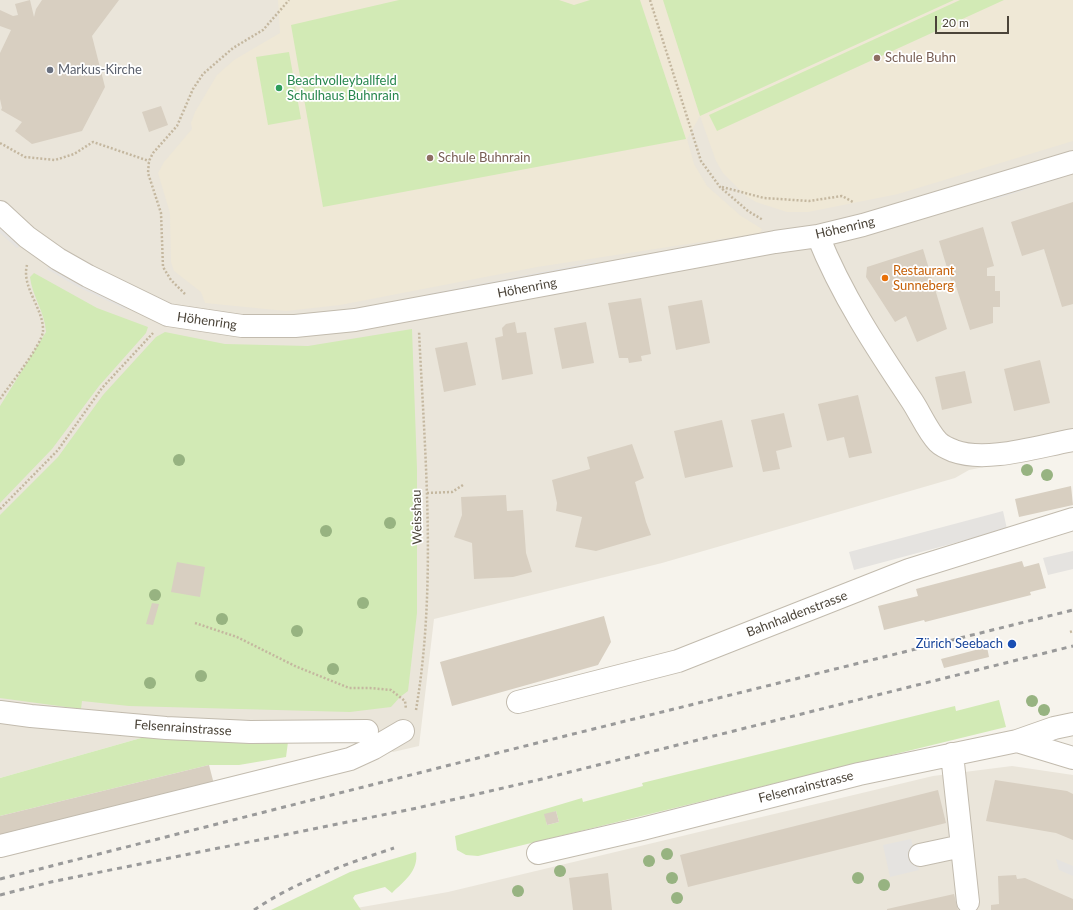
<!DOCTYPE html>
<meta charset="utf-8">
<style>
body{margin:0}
#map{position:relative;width:1073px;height:910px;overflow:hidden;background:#f6f3ec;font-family:Lato,sans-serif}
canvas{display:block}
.scale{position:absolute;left:935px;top:16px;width:74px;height:18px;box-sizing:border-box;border:2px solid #4b4439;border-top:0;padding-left:5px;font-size:12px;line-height:14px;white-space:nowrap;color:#4b4439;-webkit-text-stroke:3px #fff;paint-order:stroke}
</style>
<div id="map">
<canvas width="1073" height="910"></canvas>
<div class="scale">20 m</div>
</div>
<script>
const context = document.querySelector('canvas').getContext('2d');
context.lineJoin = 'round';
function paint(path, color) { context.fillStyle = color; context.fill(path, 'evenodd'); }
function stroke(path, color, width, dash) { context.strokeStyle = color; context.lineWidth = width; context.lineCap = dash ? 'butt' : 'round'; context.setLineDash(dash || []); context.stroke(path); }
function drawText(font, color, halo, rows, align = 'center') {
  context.font = font + ' Lato,sans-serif'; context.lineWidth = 3.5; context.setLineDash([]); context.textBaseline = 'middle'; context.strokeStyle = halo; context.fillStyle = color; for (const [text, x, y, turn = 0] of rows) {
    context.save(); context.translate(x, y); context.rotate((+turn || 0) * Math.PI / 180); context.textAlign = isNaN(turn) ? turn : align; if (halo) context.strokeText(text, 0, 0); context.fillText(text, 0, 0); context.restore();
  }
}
const residential = new Path2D(`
 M 0,0 L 1073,0 L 1073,449 L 969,470 L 955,478 L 662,563 L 434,619 L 419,746 L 393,752 L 364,740 L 250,743 L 148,736 L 0,778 Z
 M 1012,766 L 1073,775 L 1073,910 L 345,910 L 448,892 L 933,776 Z`);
const education = new Path2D(`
 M 278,0 L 1073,0 L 1073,141 L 898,194 L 808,212 L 787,212 L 756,202 L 746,196 L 723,173 L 716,161 L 700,116 L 687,139 L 694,164 L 707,186 L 741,216 L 762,229 L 760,233 L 537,267 L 340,305 L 286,311 L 205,303 L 201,292 L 174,271 L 171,262 L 170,213 L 158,173 L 164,162 L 192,129 L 191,123 L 195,112 L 217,75 L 234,60 L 280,33 Z`);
const green = new Path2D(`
 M 399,0 L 559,0 L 574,5 L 590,0 L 640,0 L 686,139 L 323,207 L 291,25 Z
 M 663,0 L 954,0 L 700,116 Z
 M 960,0 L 1004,0 L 717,131 L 709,115 Z
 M 289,52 L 301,119 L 268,125 L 256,57 Z
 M 34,273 L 97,308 L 148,327 L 146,333 L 99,386 L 52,449 L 0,503 L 0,406 L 46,332 C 45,312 32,296 30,277 Z
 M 412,329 L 417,469 L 417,613 L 408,691 L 400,697 L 391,707 L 350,712 L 129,706 L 82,701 L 81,709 L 0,698 L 0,515 L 58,457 L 103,395 L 156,337 L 165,332 L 225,344 L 308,346 Z
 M 999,700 L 1006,727 L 478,856 L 466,855 L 457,850 L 455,836 L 582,798 L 583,802 L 643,786 L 642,783 L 955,706 L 956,711 ZM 556,811 L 559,822 L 547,825 L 545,815 Z
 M 148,736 L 250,743 L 288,742 L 286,757 L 239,765 L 209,765 L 0,816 L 0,778 Z
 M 416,852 C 419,871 404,881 392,893 L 385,887 L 355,895 L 353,898 L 361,910 L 271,910 L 350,872 Z`);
const parking = new Path2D(`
 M 1058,171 L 1061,178 L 993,200 L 990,193 Z
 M 0,222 L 23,243 L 17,248 L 0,233 Z
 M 595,262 L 596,270 L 430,301 L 428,294 Z
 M 51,263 L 128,302 L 125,309 L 76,286 L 47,269 Z
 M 1003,511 L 1007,529 L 854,570 L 849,552 Z
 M 1073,551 L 1073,569 L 1048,575 L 1043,558 Z
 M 911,839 L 919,870 L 890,877 L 883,845 Z
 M 1056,859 L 1073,866 L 1073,876 L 1059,870 Z`);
const building = new Path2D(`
 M 30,0 L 34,17 L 36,9 L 42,0 L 119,0 L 92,36 L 105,87 L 82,131 L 32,144 L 15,131 L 22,122 L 1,110 L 2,108 L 0,99 L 0,53 L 11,30 L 0,26 L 0,10 L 13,16 L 18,15 L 15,4 Z
 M 161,106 L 168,125 L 149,132 L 142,112 Z
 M 1073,202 L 1073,304 L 1062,307 L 1044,249 L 1022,256 L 1011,222 Z
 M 983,227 L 994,266 L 987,268 L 987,276 L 995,276 L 995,291 L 1000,291 L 1000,307 L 993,307 L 993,323 L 970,330 L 954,280 L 951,281 L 939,241 Z
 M 923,249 L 947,329 L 917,342 L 906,316 L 895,322 L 866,277 L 867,267 Z
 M 641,298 L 651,354 L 641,356 L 642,361 L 629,363 L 628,358 L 619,358 L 608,303 Z
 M 702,300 L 710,343 L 676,350 L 668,306 Z
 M 515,322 L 517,333 L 526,332 L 533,374 L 502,380 L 495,338 L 503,336 L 502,328 L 506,324 Z
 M 586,322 L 594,363 L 562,369 L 554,328 Z
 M 467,342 L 476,385 L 444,392 L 435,348 Z
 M 1040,360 L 1050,403 L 1014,411 L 1004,369 Z
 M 965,371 L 972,403 L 942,410 L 935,377 Z
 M 858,395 L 872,453 L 849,458 L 844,437 L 827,441 L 818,404 Z
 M 784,413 L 792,447 L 776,451 L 780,469 L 763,472 L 751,420 Z
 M 722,420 L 733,467 L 685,478 L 674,431 Z
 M 632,444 L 644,478 L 635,482 L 646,522 L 651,535 L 596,551 L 575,547 L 582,517 L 556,511 L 557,503 L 552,480 L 590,469 L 587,457 Z
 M 1071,486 L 1073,505 L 1019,517 L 1015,499 Z
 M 506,495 L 507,511 L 523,510 L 526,553 L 532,572 L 513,577 L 474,579 L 472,543 L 454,537 L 462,515 L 461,497 Z
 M 1022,561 L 1024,567 L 1039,563 L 1046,588 L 1030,592 L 1031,595 L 925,622 L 924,620 L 884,630 L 878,606 L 918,596 L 916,589 Z
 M 177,562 L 205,567 L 200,597 L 171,592 Z
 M 152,603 L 159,604 L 153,625 L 146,624 Z
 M 604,616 L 611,642 L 598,665 L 452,706 L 440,662 Z
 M 987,647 L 989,657 L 944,668 L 941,659 Z
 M 209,765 L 215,788 L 0,841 L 0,816 Z
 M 995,780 L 1067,791 L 1073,794 L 1073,840 L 1056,833 L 986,821 Z
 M 938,790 L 946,823 L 688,887 L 680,855 Z
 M 556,811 L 559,822 L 547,825 L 544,814 Z
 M 608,873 L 612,910 L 573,910 L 569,878 Z
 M 1016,875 L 1017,879 L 1025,878 L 1073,899 L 1073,910 L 991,910 L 991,905 L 999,904 L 998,876 Z
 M 954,894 L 958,910 L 887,910 L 887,909 Z`);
const path = new Path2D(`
 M 650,0 L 701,161 L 720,187 L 748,211 L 763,220
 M 0,143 L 25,157 L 55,160 L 74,154 L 93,142 L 149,161
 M 722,187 L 764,198 L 809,201 L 842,196 L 853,202
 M 185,294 L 171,280 L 163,267 L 161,213 L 148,173 L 149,161 L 153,153 L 177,126 L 193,89 L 203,74 L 233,48 L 263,30 L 289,0
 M 0,399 C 9,386 42,345 43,331 C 44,309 21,287 27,265
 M 427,493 L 452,492 L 463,485
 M 0,509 L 58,450 L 102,388 L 153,333
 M 195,623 L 237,637 L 295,666 L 349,688 L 370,688 L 391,690 L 405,701 L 406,709
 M 1070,632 L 1073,631
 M 416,710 C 437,585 425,457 419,331`);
const minor = new Path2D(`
 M 0,212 L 27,237 L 58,259 L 88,276 L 168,315 L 242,326 L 295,326 L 355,320 L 775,242 L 818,236 L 863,225 L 1073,162
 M 818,236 C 841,294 877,349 912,401 C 920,413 928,432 938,442 C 941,445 949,449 954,451 C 987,463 1039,446 1073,440
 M 518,702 L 678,661 L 909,570 L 1073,519
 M 0,712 L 31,716 L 166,728 L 250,732 L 367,731
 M 1017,741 L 1054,728 L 1073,724
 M 952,754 L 968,902
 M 0,846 L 350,759 L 374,748 L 403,731
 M 538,853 L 642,829 L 859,774 L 1017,741 L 1073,758
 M 920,855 L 962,846`);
const rail = new Path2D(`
 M 0,879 L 533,744 L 1073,610
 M 0,895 L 51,882 L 417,808 L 542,779 L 1073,646
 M 254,910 C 297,881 346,864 394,848`);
const trees = [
 [179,460],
 [1027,470],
 [1047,475],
 [390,523],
 [326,531],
 [155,595],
 [363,603],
 [222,619],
 [297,631],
 [333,669],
 [201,676],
 [150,683],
 [1032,701],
 [1044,710],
 [667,854],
 [649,861],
 [560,871],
 [672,878],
 [858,878],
 [884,885],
 [518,891],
 [677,898]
];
const markers = [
 [877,58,4,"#8d6e63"],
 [50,70,4,"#6b7280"],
 [279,88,4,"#2e9e5b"],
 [430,158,4,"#8d6e63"],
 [885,278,4,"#e8710a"],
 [1012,644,5,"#1a4fb4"]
];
const educationNames = [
 ["Schule Buhn",885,58],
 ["Schule Buhnrain",438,158]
];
const worshipNames = [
 ["Markus-Kirche",58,70]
];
const leisureNames = [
 ["Beachvolleyballfeld",287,81],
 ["Schulhaus Buhnrain",287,96]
];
const streetNames = [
 ["Höhenring",845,228,-13],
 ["Höhenring",527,288,-11],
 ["Höhenring",207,321,8],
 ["Weisshau",417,517,-91],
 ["Bahnhaldenstrasse",797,614,-21],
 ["Felsenrainstrasse",183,728,4],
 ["Felsenrainstrasse",806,787,-14]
];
const foodNames = [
 ["Restaurant",893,271],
 ["Sunneberg",893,286]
];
const transitNames = [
 ["Zürich Seebach",1003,644]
];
paint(residential, '#eae5da');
paint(education, '#efe8d6');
paint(green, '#d2eab5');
paint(parking, '#e5e3e0');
paint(building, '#d8cfc1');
stroke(minor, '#c2bbae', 24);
stroke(path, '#c4b79f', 2.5, [2, 2]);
stroke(minor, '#fff', 22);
stroke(rail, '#9a9a9a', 3, [5, 5]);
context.fillStyle = '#97b381';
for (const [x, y] of trees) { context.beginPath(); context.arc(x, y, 6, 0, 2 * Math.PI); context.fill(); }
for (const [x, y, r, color] of markers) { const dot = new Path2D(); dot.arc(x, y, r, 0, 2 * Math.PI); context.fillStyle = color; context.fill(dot); stroke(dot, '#fff', 1.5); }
drawText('13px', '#785e54', '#fff', educationNames, 'left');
drawText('13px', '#5b616d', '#fff', worshipNames, 'left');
drawText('13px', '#27864d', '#fff', leisureNames, 'left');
drawText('13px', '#4b4439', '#fff', streetNames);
drawText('13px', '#c56008', '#fff', foodNames, 'left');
drawText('13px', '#164399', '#fff', transitNames, 'right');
</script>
